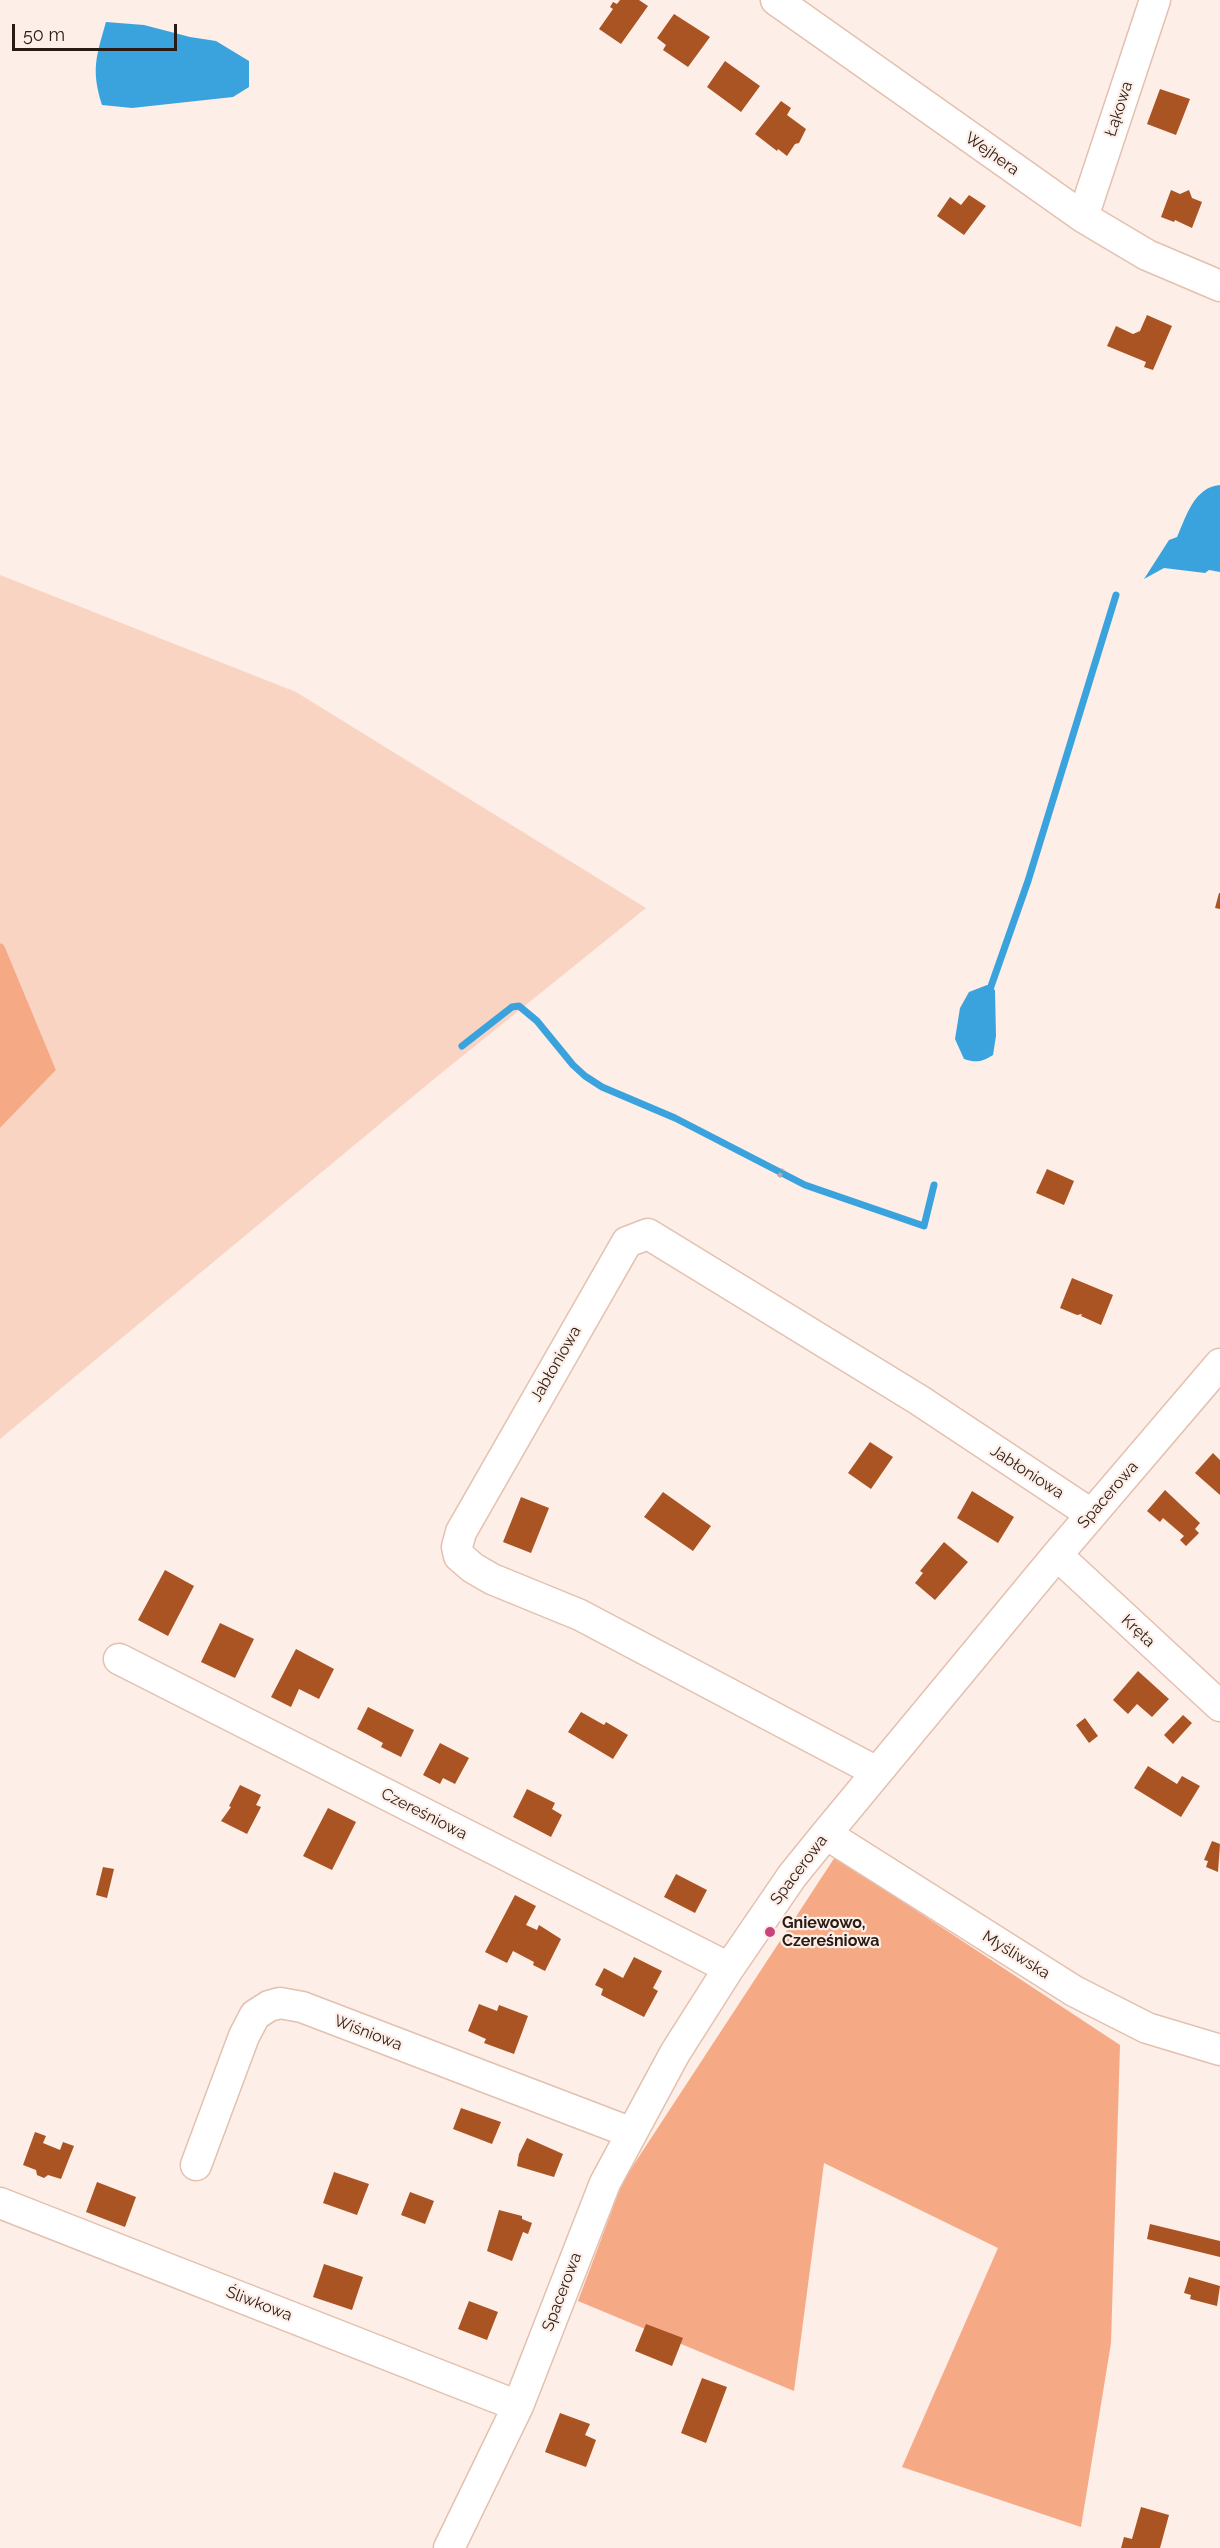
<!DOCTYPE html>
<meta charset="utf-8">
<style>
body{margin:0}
#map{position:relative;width:1220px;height:2548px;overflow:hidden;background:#fdeee7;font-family:Raleway,sans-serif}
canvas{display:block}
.scale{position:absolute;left:12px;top:24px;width:165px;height:27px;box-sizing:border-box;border:3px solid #281b15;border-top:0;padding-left:8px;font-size:18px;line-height:21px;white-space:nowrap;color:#281b15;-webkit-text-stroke:4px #fdeee7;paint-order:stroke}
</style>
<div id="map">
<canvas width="1220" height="2548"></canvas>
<div class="scale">50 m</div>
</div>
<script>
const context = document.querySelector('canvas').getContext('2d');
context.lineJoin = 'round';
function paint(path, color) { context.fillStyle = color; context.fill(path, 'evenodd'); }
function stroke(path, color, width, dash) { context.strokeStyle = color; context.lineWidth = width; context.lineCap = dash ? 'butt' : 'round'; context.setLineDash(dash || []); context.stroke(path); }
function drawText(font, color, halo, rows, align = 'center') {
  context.font = font + ' Raleway,sans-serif'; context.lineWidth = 4.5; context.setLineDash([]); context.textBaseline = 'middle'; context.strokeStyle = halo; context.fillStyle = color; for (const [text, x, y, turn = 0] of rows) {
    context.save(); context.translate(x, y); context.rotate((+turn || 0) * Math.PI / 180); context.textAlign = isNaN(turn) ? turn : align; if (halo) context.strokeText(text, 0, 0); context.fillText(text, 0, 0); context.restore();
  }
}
const green = new Path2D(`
 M 0,575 L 296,692 L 646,908 L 434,1079 L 0,1439 L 0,1128 L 56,1070 L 4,945 L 0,943 Z`);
const forest = new Path2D(`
 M 0,943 L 4,945 L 56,1070 L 0,1128 Z
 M 835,1857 L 1120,2045 L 1111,2343 L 1081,2527 L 902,2467 L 998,2248 L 824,2163 L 794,2391 L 578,2301 L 623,2181 Z`);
const water = new Path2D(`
 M 106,22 L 144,25 L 190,37 L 216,41 L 249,61 L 249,87 L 233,97 L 132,108 L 102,105 C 91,70 96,57 106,22 Z
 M 1220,485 L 1220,572 L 1209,570 L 1205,573 L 1164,568 L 1144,579 L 1169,540 L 1177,537 C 1186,517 1194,487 1220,485 Z
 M 987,985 L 995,990 L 996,1036 L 993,1055 C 982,1062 976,1063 964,1059 L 955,1039 L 960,1008 L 969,992 Z`);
const stream = new Path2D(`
 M 989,992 L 1028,881 L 1116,595
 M 462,1046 L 512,1007 L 519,1006 L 537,1021 L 573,1065 L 585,1076 L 602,1087 L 675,1118 L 805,1185 L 924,1226 L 934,1185`);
const building = new Path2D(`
 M 620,0 L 639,0 L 648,6 L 621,44 L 599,29 L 613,9 L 610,7 L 613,2 L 617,4 Z
 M 674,14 L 710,37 L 688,67 L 663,50 L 666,45 L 657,38 Z
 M 725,61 L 760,86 L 741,112 L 707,87 Z
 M 1160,89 L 1190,99 L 1176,135 L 1147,124 Z
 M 781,101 L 791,108 L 787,115 L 806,129 L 799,143 L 795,144 L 787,156 L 778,149 L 777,151 L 755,134 Z
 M 1171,190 L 1180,194 L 1189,190 L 1192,198 L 1202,202 L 1192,228 L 1175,220 L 1174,222 L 1161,217 Z
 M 969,195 L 986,206 L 964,235 L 937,216 L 950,197 L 961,205 Z
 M 1147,315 L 1172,326 L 1153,370 L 1144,367 L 1146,362 L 1107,346 L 1116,326 L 1133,334 L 1140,331 Z
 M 1219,893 L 1220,893 L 1220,909 L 1215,908 Z
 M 1047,1169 L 1074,1181 L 1064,1205 L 1036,1193 Z
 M 1072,1278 L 1113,1295 L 1101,1325 L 1081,1316 L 1082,1314 L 1077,1315 L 1060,1308 Z
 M 870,1442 L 893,1457 L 871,1489 L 848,1473 Z
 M 1213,1453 L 1220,1460 L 1220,1495 L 1195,1473 Z
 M 1165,1490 L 1200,1523 L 1195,1529 L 1199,1533 L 1186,1546 L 1180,1540 L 1184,1536 L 1163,1518 L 1160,1522 L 1147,1511 Z
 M 972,1491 L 1014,1517 L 998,1543 L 957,1518 Z
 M 663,1492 L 711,1526 L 693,1551 L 644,1517 Z
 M 521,1497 L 549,1508 L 531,1553 L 503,1542 Z
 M 944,1542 L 968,1562 L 935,1600 L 915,1583 L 923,1573 L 920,1571 Z
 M 165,1570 L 194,1586 L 168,1636 L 138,1620 Z
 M 220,1623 L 254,1639 L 235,1678 L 201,1662 Z
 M 296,1649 L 334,1669 L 319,1699 L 299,1689 L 291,1707 L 271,1697 Z
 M 1138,1671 L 1169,1699 L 1152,1717 L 1137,1704 L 1128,1714 L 1113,1700 Z
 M 368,1707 L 414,1730 L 401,1757 L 381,1747 L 383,1743 L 357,1729 Z
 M 581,1712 L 604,1725 L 606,1722 L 628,1735 L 613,1759 L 568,1732 Z
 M 1183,1715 L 1192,1723 L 1173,1744 L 1164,1735 Z
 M 1085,1718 L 1098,1736 L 1089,1743 L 1076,1725 Z
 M 440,1743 L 469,1758 L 455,1784 L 443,1778 L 440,1784 L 423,1775 Z
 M 1148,1766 L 1177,1784 L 1182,1776 L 1200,1786 L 1181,1817 L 1134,1788 Z
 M 240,1785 L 261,1795 L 256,1805 L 261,1807 L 247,1834 L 221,1821 L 231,1807 L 229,1806 Z
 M 527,1789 L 555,1803 L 552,1809 L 562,1815 L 551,1837 L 513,1817 Z
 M 328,1808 L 356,1822 L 332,1870 L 303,1856 Z
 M 1212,1841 L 1220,1844 L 1218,1872 L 1206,1867 L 1208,1861 L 1204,1860 Z
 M 103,1867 L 114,1869 L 107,1898 L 96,1895 Z
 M 676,1874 L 707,1890 L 695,1913 L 664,1897 Z
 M 515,1895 L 536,1906 L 526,1925 L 537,1930 L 539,1925 L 561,1939 L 545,1971 L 533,1965 L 534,1962 L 513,1951 L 507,1963 L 485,1952 Z
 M 634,1957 L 662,1971 L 653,1988 L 658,1991 L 644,2017 L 601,1995 L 603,1989 L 595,1985 L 604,1968 L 623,1978 Z
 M 479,2004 L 497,2011 L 499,2005 L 528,2016 L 514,2054 L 484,2043 L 486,2039 L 468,2031 Z
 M 461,2108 L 501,2122 L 492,2144 L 453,2129 Z
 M 35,2132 L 46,2136 L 43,2143 L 60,2150 L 63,2142 L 74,2146 L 61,2179 L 48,2175 L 44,2178 L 37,2175 L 36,2170 L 23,2165 Z
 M 527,2138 L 563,2154 L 554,2177 L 517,2166 L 519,2154 Z
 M 334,2172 L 369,2184 L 357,2215 L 323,2203 Z
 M 97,2182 L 136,2197 L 125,2227 L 86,2212 Z
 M 410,2192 L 434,2201 L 425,2224 L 401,2215 Z
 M 499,2210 L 522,2216 L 522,2219 L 532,2223 L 528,2234 L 523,2232 L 512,2261 L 487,2251 Z
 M 1150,2224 L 1220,2241 L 1220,2257 L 1147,2239 Z
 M 324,2264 L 363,2277 L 352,2310 L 313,2297 Z
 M 1189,2277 L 1220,2286 L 1217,2306 L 1190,2299 L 1191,2295 L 1184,2293 Z
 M 469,2301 L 498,2312 L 487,2340 L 458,2329 Z
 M 646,2324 L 683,2338 L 672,2366 L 635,2351 Z
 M 702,2378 L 727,2387 L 706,2443 L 681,2433 Z
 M 560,2413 L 590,2424 L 585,2435 L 596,2440 L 586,2467 L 545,2452 Z
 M 1141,2507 L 1169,2515 L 1160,2548 L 1121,2548 L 1124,2537 L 1132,2539 Z`);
const path = new Path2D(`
 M 779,1177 L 783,1169`);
const minor = new Path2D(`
 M 776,0 L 1083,217 L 1147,255 L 1220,286
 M 1083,217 L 1155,0
 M 1057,1555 L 1220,1706
 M 119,1659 L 729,1968
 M 877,1772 L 580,1615 L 492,1579 L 473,1568 L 459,1556 L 457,1547 L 461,1532 L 627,1242 L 648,1234 L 919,1400 L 1091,1514
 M 826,1834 L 1074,1991 L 1147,2028 L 1220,2050
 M 196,2165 L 244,2036 L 255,2015 L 269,2006 L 280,2003 L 302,2007 L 632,2133
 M 0,2203 L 518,2406
 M 449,2548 L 518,2406 L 605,2183 L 675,2053 L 729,1968 L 792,1876 L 826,1834 L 1057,1555 L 1220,1364`);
const markers = [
 [770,1932,6,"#ca427e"]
];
const streetNames = [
 ["Łąkowa",1119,109,-72],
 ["Wejhera",992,154,35],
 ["Jabłoniowa",556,1364,-60],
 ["Jabłoniowa",1027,1472,33],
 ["Spacerowa",1108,1495,-49],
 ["Kręta",1138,1631,43],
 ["Czereśniowa",424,1814,27],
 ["Spacerowa",799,1870,-53],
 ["Myśliwska",1016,1955,32],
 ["Wiśniowa",368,2033,21],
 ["Spacerowa",562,2292,-69],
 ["Śliwkowa",259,2304,21]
];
const poiNames = [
 ["Gniewowo,",782,1923],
 ["Czereśniowa",782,1941]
];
paint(green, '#fad4c2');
paint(forest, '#f5aa85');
paint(water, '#3aa3de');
stroke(stream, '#3aa3de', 7);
paint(building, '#a95422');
stroke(minor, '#e4c0af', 33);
stroke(path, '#b9aba4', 4, [4.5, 3]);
stroke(minor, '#fff', 30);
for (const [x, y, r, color] of markers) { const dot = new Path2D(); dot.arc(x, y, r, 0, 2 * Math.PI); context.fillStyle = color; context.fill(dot); stroke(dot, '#fdeee7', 2); }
drawText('16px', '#281b15', '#fdeee7', streetNames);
drawText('bold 16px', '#281b15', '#fdeee7', poiNames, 'left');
</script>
